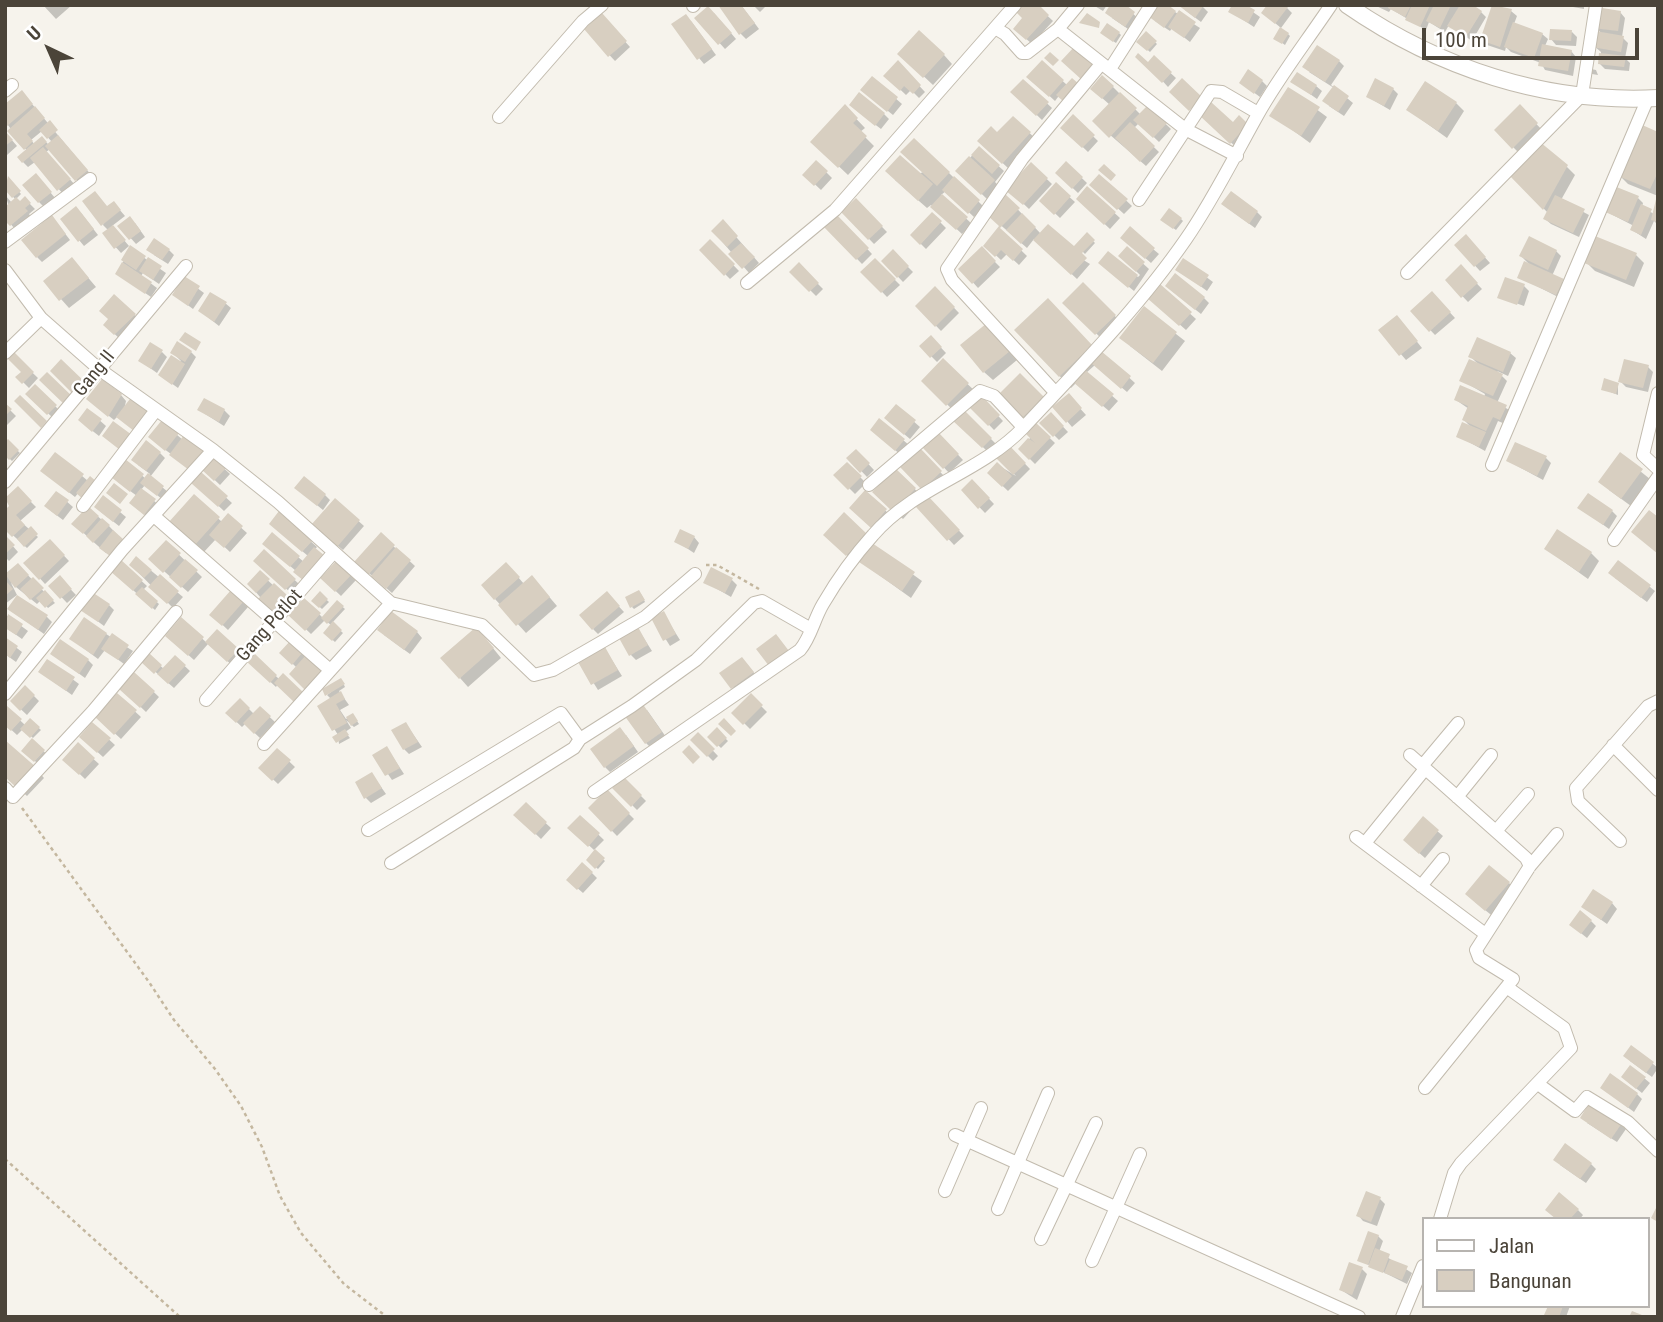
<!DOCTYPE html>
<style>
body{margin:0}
#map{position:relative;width:1663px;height:1322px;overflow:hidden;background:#f6f3ec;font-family:"Roboto Condensed",sans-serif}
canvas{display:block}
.frame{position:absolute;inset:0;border:7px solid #4b4439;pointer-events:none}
.legend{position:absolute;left:1422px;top:1217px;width:228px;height:91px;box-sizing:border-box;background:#fff;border:2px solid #b7b4b0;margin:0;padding:9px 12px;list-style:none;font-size:21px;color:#4b4439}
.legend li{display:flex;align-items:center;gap:14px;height:35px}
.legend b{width:35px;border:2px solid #b7b4b0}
.north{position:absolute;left:14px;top:14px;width:70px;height:70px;-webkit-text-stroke:5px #fff;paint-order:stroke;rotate:316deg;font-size:19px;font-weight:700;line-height:28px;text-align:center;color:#4b4439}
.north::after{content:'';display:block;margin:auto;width:24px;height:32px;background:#4b4439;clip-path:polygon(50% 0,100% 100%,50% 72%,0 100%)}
.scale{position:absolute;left:1422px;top:28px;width:217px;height:32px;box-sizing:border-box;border:4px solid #4b4439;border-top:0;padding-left:9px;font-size:21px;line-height:24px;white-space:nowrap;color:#4b4439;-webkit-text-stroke:5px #fff;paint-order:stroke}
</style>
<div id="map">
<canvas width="1663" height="1322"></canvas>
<div class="frame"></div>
<ul class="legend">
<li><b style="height:9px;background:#fff"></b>Jalan</li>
<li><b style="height:19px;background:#d8cfc1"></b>Bangunan</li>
</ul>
<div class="north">U</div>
<div class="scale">100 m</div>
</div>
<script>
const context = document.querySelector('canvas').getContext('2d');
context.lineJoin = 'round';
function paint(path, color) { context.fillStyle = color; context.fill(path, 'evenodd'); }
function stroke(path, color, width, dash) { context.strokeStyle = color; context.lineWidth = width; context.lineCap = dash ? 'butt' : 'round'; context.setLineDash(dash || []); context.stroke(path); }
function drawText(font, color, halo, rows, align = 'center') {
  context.font = font + ' "Roboto Condensed",sans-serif'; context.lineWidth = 5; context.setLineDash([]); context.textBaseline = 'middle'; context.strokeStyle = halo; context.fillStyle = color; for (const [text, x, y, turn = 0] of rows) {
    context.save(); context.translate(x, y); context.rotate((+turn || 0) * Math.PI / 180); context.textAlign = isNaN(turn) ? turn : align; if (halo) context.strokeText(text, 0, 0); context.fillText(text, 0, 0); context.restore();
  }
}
const shadow = new Path2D(`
 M 43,5 L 72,5 L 56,19 Z
 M 741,5 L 759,29 L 746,39 L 741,34 Z
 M 753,5 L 764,5 L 765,7 L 760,12 Z
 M 1003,5 L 1036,5 L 1053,21 L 1032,44 L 1015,29 L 1024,19 L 1017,11 L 1013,14 Z
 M 1093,5 L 1107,5 L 1103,11 Z
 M 1123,5 L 1139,19 L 1131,31 L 1112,18 Z
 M 1201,5 L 1208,12 L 1201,22 L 1185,10 Z
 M 1243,5 L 1260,17 L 1254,27 L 1231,12 Z
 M 1374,5 L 1457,5 L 1481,12 L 1486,17 L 1472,41 L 1449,25 L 1445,32 L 1429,22 L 1426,30 L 1391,9 L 1389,12 Z
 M 1494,5 L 1511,11 L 1517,16 L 1514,24 L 1542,34 L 1548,39 L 1545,46 L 1571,51 L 1576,57 L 1573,76 L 1545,70 L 1541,63 L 1511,52 L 1506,47 L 1505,51 L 1487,45 L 1482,39 Z
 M 1562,5 L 1584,5 L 1584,9 Z
 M 1287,8 L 1292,13 L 1281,28 L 1269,18 Z
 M 1175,12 L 1200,28 L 1190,42 L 1172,28 L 1170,31 L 1155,21 Z
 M 1620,12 L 1625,18 L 1622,37 L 1628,43 L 1625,58 L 1630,63 L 1629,71 L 1605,69 L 1600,64 L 1601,52 L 1594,46 L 1601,33 L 1595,27 Z
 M 714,13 L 736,39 L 725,49 L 697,18 Z
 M 602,16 L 630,47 L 615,61 L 586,30 Z
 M 691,21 L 716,55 L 704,64 L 699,58 Z
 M 1572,32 L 1577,37 L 1576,46 L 1556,45 L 1551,39 Z
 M 1119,33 L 1121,35 L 1116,43 L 1104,35 Z
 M 1147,34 L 1157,44 L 1150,52 L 1139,42 Z
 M 1288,34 L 1290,36 L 1285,45 L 1278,40 Z
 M 900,54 L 944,55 L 952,64 L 933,85 Z
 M 1154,58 L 1176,78 L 1168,87 L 1148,65 Z
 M 1339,61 L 1344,66 L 1331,85 L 1353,103 L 1344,116 L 1329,106 L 1334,88 L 1309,72 Z
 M 1042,62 L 1067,85 L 1055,101 L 1029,77 Z
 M 898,63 L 925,92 L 919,98 L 911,90 L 906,95 L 886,76 Z
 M 1591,69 L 1596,70 L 1598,75 L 1592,74 Z
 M 1103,77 L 1141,115 L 1148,107 L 1171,129 L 1159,142 L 1139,123 L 1134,128 L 1159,152 L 1146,166 L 1094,121 L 1110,105 L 1092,89 Z
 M 872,78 L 902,104 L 893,115 L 868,95 Z
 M 1023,81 L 1052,108 L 1042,120 L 1013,92 Z
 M 1262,81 L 1267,86 L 1260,97 L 1241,83 Z
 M 1293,82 L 1316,86 L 1322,91 L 1317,99 Z
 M 1289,89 L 1327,117 L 1310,143 L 1272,115 Z
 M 1393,89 L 1398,94 L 1390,110 L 1368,97 Z
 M 27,98 L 92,176 L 81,185 L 50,149 L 46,152 L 75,185 L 64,195 L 35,162 L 28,167 L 19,158 L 27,151 L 5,121 L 5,107 ZM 42,131 L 52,142 L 49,145 L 42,138 L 35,145 L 31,140 Z
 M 1456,103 L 1464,111 L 1447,138 L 1408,110 Z
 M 845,107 L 865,128 L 860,132 L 874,146 L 848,175 L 813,142 Z
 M 1520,107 L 1545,133 L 1522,156 L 1496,130 Z
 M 856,110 L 884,114 L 889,119 L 881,129 Z
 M 1201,115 L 1252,131 L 1237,148 Z
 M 1073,117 L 1098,141 L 1088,152 L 1063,128 Z
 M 1013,118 L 1035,138 L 1008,168 L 979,141 L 998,135 Z
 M 5,132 L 17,146 L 7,155 L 5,154 Z
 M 1658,134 L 1658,196 L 1628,184 L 1620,176 Z
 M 979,148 L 1004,171 L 995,182 L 999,186 L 987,199 L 958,171 Z
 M 816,162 L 832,178 L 821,190 L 805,175 Z
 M 1066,163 L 1087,183 L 1078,193 L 1057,173 Z
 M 1031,164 L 1052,184 L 1029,209 L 1008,189 Z
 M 1567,167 L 1575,175 L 1561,200 L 1589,215 L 1579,237 L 1551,224 L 1545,219 L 1548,213 L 1510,174 Z
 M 924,172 L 949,173 L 984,207 L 974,217 L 946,191 L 941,195 L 972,224 L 962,234 L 931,205 L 927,208 L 895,180 Z
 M 1100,176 L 1132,206 L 1124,214 L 1092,185 Z
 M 8,179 L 21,194 L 16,199 L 20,203 L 25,199 L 35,209 L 29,214 L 31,217 L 16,230 L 5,218 L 9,206 L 5,195 L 12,203 L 16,200 L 5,188 Z
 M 41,181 L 55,198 L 44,207 L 39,202 Z
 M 1056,185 L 1075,202 L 1060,218 L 1042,201 Z
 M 1088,189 L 1120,218 L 1110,229 L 1078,199 Z
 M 1006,197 L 1041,234 L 1090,264 L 1077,279 L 1034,239 L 1027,248 L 989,215 Z
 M 1638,198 L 1643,203 L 1642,207 L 1654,214 L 1658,202 L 1658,225 L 1654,221 L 1646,239 L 1632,230 L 1634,226 L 1605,211 Z
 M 856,200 L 887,232 L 874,244 L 843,212 Z
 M 108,208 L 119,209 L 125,216 L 112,226 L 129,246 L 121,253 L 104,234 L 108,230 L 103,225 Z
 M 1229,209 L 1257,212 L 1262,217 L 1255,228 Z
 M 81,213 L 98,235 L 84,246 L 79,240 Z
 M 932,214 L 946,228 L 926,249 L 912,235 Z
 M 835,215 L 872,254 L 862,264 L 824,225 Z
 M 1181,219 L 1183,221 L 1176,230 L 1165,222 Z
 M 723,222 L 759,263 L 749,273 L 713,231 Z
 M 57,223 L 70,240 L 42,262 L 37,257 Z
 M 135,223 L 145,237 L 136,244 L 120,226 Z
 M 999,229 L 1027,256 L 1019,265 L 1007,254 L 1001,260 L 986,246 Z
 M 1087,235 L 1095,243 L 1085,254 L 1077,246 Z
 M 710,241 L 739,271 L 730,279 L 701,250 Z
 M 1471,242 L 1490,263 L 1480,271 L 1456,245 Z
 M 1128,243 L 1153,249 L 1159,254 L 1151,263 Z
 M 130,248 L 166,273 L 159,284 L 143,273 L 141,276 L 157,288 L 151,297 L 117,274 Z
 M 982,249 L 1000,267 L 978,288 L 961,269 Z
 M 1127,249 L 1149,269 L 1134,291 L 1106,268 L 1109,253 L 1138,277 L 1140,275 L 1121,256 Z
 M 169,250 L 174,255 L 168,264 L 154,255 Z
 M 1556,251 L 1561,256 L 1552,276 L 1568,286 L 1562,299 L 1519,277 L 1532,267 L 1521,256 Z
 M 893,252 L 913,272 L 903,282 L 883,261 Z
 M 1636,255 L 1644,263 L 1634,287 L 1595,271 L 1586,262 Z
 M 875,260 L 900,285 L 887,297 L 863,272 Z
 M 1183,260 L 1213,282 L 1207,291 L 1177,269 Z
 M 799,265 L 823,289 L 816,296 L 792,272 Z
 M 1461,267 L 1482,289 L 1468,302 L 1447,280 Z
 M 80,268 L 96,287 L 69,308 L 45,281 Z
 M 185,279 L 204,293 L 193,309 L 174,295 Z
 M 1083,285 L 1123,324 L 1105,342 L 1065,303 Z
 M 1524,286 L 1529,291 L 1524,306 L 1499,297 Z
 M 1160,287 L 1196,319 L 1186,330 L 1155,303 Z
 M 935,288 L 959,313 L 941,331 L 917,306 Z
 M 1172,291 L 1204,298 L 1209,303 L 1201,314 Z
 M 1432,293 L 1455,318 L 1435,335 L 1412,311 Z
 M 114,297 L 140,320 L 120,339 L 105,325 L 110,320 Z
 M 1048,300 L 1100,355 L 1102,353 L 1135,383 L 1127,392 L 1095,365 L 1086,373 L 1118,401 L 1109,411 L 1076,383 L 1071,388 L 1016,330 Z
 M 225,303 L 231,308 L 219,326 L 200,311 Z
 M 1144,309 L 1185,341 L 1162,371 L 1130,346 Z
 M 1402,323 L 1422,348 L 1406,360 L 1381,331 Z
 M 995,334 L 1017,360 L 993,380 L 984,372 Z
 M 931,337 L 946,353 L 937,362 L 921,346 Z
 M 162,352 L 167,357 L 157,373 L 140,361 Z
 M 172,352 L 191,352 L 196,357 L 178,388 L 160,375 L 181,361 Z
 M 1510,353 L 1516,358 L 1508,376 L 1497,371 L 1507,381 L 1497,403 L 1511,411 L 1505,424 L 1498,421 L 1485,451 L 1458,436 L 1471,427 L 1464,420 L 1469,409 L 1456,400 L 1484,397 L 1485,394 L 1461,380 L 1479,365 L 1470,356 Z
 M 13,354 L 38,378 L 29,388 L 18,377 L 23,372 Z
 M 943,361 L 976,392 L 956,413 L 923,381 Z
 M 1648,367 L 1653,372 L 1648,392 L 1626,387 L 1620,381 Z
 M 1020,376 L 1051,407 L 1034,423 L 1055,443 L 1035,464 L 1020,449 L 1031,437 L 1033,427 L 1001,394 Z
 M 1618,384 L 1618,395 L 1603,389 Z
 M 35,386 L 61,412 L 54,419 L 28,394 Z
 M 121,395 L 126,401 L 124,410 L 114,420 L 94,404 Z
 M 1068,395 L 1086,415 L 1072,427 L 1055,407 Z
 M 981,398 L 1003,421 L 994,430 L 972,407 Z
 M 5,405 L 16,416 L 5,427 Z
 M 896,406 L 920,427 L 910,439 L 891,423 Z
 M 88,410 L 106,426 L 99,436 L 85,425 Z
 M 199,410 L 224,410 L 230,416 L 224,426 Z
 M 963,411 L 996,444 L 988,452 L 955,420 Z
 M 1051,414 L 1068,432 L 1059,440 L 1042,423 Z
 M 162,422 L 183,440 L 208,456 L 171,454 L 156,443 Z
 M 877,435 L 903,440 L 909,445 L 901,455 Z
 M 939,435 L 963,460 L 949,473 L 926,448 Z
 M 8,442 L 20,453 L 12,461 L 5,454 Z
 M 1008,446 L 1030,469 L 1008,491 L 989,473 L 998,465 L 1016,476 L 997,457 Z
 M 856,451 L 874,470 L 867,477 L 849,458 Z
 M 920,451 L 946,478 L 928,494 Z
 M 160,453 L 165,458 L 150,477 L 168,492 L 163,500 L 145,485 L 141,490 L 160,506 L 150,519 L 136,508 L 137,496 L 118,482 L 125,461 L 146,479 L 150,474 L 138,465 Z
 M 56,454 L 88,481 L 75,497 L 48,476 Z
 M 1620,455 L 1650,479 L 1631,506 L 1609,490 Z
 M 1545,457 L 1551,463 L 1543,480 L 1508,461 Z
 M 213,458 L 230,474 L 220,485 L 203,469 Z
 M 847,464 L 866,483 L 855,494 L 836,475 Z
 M 895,470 L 923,497 L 903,519 L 875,492 Z
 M 201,475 L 232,503 L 224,511 L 194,483 Z
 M 972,481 L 994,504 L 985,513 L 963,490 Z
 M 18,489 L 36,507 L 20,521 L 38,537 L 27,548 L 5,528 Z
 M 866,492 L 891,516 L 877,532 L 851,508 Z
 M 57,493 L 73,507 L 63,520 L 51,511 Z
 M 302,493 L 325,495 L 330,500 L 323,510 Z
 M 195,497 L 222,522 L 228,516 L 247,533 L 230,552 L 216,539 L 203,553 L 179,532 Z
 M 103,498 L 126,517 L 119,526 L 101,512 Z
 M 928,498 L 964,536 L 954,545 L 919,507 Z
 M 335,500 L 364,526 L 343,550 L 318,530 Z
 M 88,508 L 109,526 L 127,545 L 106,553 L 89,538 L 74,524 Z
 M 1580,508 L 1612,511 L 1617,516 L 1609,529 Z
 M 280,514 L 317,547 L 296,571 L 270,549 L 298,557 L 304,562 L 308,556 L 276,529 Z
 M 381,535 L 415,566 L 392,593 L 356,562 Z
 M 826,535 L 872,545 L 922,581 L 911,598 L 861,562 L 867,553 L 855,563 Z
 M 5,537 L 18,552 L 9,561 L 5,557 Z
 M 694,537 L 699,543 L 694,553 L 676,541 Z
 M 50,541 L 69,561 L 45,584 L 26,563 Z
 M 166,542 L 202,577 L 188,592 L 150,559 Z
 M 1546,549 L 1591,553 L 1599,561 L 1588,579 Z
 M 264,551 L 300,585 L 292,594 L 256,561 Z
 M 137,559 L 183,597 L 173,608 L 131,565 Z
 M 338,561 L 357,579 L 341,596 L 322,578 Z
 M 121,562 L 147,586 L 143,590 L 159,604 L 155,610 L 112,571 Z
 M 1619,562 L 1655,591 L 1647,602 L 1615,578 Z
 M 18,565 L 55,603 L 48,608 L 41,600 L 37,604 L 11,583 L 17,595 L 5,604 L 5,575 Z
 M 512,570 L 524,584 L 540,586 L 557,606 L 526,633 L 495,599 Z
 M 260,573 L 291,602 L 277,617 L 249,584 Z
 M 60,578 L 76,595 L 67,603 L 51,586 Z
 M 732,580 L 737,585 L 731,597 L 705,582 Z
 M 231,592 L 248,607 L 228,630 L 212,615 Z
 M 320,594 L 329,602 L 322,609 L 313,601 Z
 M 641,594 L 645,602 L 634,609 L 632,607 Z
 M 612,599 L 624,612 L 598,634 L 593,629 Z
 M 305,600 L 323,618 L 337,602 L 345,609 L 332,623 L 343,633 L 335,642 L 325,633 L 332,626 L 325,620 L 311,634 L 291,615 Z
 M 109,605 L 114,610 L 104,626 L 88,614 Z
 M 9,609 L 47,617 L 52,622 L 44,634 Z
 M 663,613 L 680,640 L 670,646 L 653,619 Z
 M 5,614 L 28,631 L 22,639 L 5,627 Z
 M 84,620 L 133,651 L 124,664 L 105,650 L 98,659 L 71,639 Z
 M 182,620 L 207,643 L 217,631 L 243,655 L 233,666 L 208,644 L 194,660 L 167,636 Z
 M 638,629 L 652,651 L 636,660 L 631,655 Z
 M 417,632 L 422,638 L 410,654 L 384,635 Z
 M 484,637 L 501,658 L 468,687 L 460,678 Z
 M 5,639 L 22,652 L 16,662 L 5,654 Z
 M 291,643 L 307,658 L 297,668 L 282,653 Z
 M 605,649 L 622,676 L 598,690 L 581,663 Z
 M 52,654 L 88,660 L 93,665 L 85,678 Z
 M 149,656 L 164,669 L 175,657 L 190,671 L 174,688 L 144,662 Z
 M 255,656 L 280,680 L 276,687 L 249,662 Z
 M 48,661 L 79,684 L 72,695 L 40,672 Z
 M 747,664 L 758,678 L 738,693 L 722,674 Z
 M 135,674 L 159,697 L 146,712 L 122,689 Z
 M 343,683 L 345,687 L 339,691 L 349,705 L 340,710 L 346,719 L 353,715 L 359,724 L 354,727 L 346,720 L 351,728 L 345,732 L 350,738 L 339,744 L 338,735 L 320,706 L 331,699 L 327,695 Z
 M 25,687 L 39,701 L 27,715 L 12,701 Z
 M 117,695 L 141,717 L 121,739 L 97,717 Z
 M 751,696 L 767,712 L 750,729 L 734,713 Z
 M 240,700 L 254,714 L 260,708 L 275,722 L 260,738 L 245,724 L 242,727 L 227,713 Z
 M 7,708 L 25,725 L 30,720 L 41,730 L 33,738 L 23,729 L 17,735 L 5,724 Z
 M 647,710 L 666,737 L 651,748 L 646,743 Z
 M 92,724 L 115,745 L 103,757 L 81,737 Z
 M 406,724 L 422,747 L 409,754 L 404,749 Z
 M 717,730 L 728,741 L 721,748 L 710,737 Z
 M 626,735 L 638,752 L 610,772 L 605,767 Z
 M 698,735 L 718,756 L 713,761 L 692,740 Z
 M 32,741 L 49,756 L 40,766 L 24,750 Z
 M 78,745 L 99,764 L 85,779 L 65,760 Z
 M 387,748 L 404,774 L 392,780 L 375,755 Z
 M 277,750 L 295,767 L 278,784 L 261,768 Z
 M 36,769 L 44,778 L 27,796 L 5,776 Z
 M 372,774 L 386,794 L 371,803 L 366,798 Z
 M 624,779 L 646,801 L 637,810 L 615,788 Z
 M 607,792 L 634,819 L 617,836 L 590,808 Z
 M 526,805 L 551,828 L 541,839 L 516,815 Z
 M 580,817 L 604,840 L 594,850 L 570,828 Z
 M 1423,819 L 1443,836 L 1425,858 L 1410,845 Z
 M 595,852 L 605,861 L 598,869 L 588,860 Z
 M 583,864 L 597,878 L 583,893 L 568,880 Z
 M 1509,883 L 1517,891 L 1495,918 L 1475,902 Z
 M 1612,903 L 1617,909 L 1607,924 L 1583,907 Z
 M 1591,921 L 1596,926 L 1587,938 L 1577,930 Z
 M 1632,1047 L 1658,1068 L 1652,1077 L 1630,1061 Z
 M 1644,1078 L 1650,1083 L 1642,1093 L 1628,1082 Z
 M 1602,1088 L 1637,1094 L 1642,1099 L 1634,1112 Z
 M 1587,1123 L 1621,1124 L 1626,1129 L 1617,1142 Z
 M 1591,1164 L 1596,1169 L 1586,1183 L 1560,1165 Z
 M 1380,1199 L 1385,1204 L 1377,1226 L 1363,1221 L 1358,1215 Z
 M 1578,1210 L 1583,1215 L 1580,1219 L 1558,1219 Z
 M 1378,1236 L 1383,1241 L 1379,1252 L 1412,1273 L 1407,1284 L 1359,1260 Z
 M 1362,1269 L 1367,1274 L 1357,1300 L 1341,1290 Z
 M 1550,1306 L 1570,1306 L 1566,1317 L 1549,1317 Z`);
const building = new Path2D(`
 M 718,5 L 741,5 L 755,23 L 739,35 Z
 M 1022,5 L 1039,5 L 1049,15 L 1026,40 L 1013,29 L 1022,18 L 1016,12 Z
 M 1110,5 L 1126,5 L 1135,12 L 1125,27 L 1105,13 Z
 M 1156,5 L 1168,5 L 1176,11 L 1164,28 L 1148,16 Z
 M 1178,5 L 1204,5 L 1195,18 Z
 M 1232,5 L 1246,5 L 1255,10 L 1248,23 L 1228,12 Z
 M 1267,5 L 1286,5 L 1288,7 L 1275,24 L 1261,13 Z
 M 1389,5 L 1411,5 L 1405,17 L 1388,8 Z
 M 1412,5 L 1430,5 L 1420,27 L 1405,20 Z
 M 1434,5 L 1451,5 L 1440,28 L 1426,21 Z
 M 1460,5 L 1473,5 L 1482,11 L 1466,37 L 1447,26 Z
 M 1492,5 L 1512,9 L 1500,47 L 1480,40 Z
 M 708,6 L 732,33 L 718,45 L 694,18 Z
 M 1596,7 L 1621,11 L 1618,31 L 1593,28 Z
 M 1179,10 L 1196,22 L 1184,38 L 1168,27 Z
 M 602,13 L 627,41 L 608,57 L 584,29 Z
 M 1087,13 L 1100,22 L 1099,28 L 1079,23 Z
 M 686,14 L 712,49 L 697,60 L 671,24 Z
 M 1513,22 L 1543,33 L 1534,58 L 1504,47 Z
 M 1107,23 L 1120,32 L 1113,42 L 1100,33 Z
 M 1280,27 L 1289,33 L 1282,44 L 1273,39 Z
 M 1550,29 L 1572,30 L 1571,41 L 1549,40 Z
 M 919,30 L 945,54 L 923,78 L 897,54 Z
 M 1146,31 L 1157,41 L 1147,51 L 1136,42 Z
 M 1595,31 L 1624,36 L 1621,52 L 1592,47 Z
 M 1542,44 L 1572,50 L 1568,71 L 1538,66 Z
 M 1317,45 L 1340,60 L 1325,82 L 1302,67 Z
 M 1075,46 L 1096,65 L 1082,80 L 1061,61 Z
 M 1050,52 L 1059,60 L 1053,66 L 1044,58 Z
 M 1138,53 L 1148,62 L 1154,55 L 1172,72 L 1162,83 L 1135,57 Z
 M 1599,53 L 1626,56 L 1624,67 L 1598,64 Z
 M 898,60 L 921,85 L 913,94 L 904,86 L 900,91 L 883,76 Z
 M 1042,60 L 1064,80 L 1049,97 L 1026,77 Z
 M 1248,69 L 1263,80 L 1254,94 L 1239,83 Z
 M 1297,72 L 1317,85 L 1311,95 L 1290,82 Z
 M 1102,75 L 1114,86 L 1102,99 L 1090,89 Z
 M 872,76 L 898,97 L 887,112 L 860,90 Z
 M 1072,78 L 1079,84 L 1063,101 L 1056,95 Z
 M 1182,78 L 1202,97 L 1189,111 L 1169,92 Z
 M 1375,78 L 1394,88 L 1384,106 L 1366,97 Z
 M 1023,79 L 1049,102 L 1036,116 L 1010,92 Z
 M 1425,81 L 1457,102 L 1438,131 L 1406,110 Z
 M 1334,85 L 1349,96 L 1338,112 L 1322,101 Z
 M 1288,87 L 1320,107 L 1301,136 L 1269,116 Z
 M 22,90 L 33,104 L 7,126 L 5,104 Z
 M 859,92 L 885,113 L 875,126 L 849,105 Z
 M 1120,92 L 1137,108 L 1109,138 L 1092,121 Z
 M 1211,102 L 1233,122 L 1239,115 L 1248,124 L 1230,144 L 1199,115 Z
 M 845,104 L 858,118 L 853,123 L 867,136 L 838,168 L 810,142 Z
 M 1520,104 L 1538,123 L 1512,149 L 1494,130 Z
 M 1148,105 L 1168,122 L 1153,138 L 1133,120 Z
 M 35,106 L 45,118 L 27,134 L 33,141 L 24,150 L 7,131 Z
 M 1073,114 L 1095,135 L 1082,148 L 1060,128 Z
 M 1013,116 L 1031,132 L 1002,164 L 977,141 L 991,126 L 997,132 Z
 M 50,120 L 58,130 L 47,139 L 39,130 Z
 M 1130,122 L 1155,146 L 1140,162 L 1115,138 Z
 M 1640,124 L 1658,132 L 1658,172 L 1650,189 L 1618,176 Z
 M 5,131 L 13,140 L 5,146 Z
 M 58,135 L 88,170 L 75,181 L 45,146 Z
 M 42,136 L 47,142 L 22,163 L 17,157 Z
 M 914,138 L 950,172 L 937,186 L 900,152 Z
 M 1540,142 L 1568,165 L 1543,210 L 1508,174 Z
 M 979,146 L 1000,165 L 992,174 L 971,155 Z
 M 43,147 L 71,179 L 57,191 L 30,158 Z
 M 900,155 L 933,184 L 918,201 L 885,171 Z
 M 969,156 L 995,180 L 981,195 L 955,171 Z
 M 816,160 L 828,171 L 814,186 L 802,175 Z
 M 1066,161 L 1083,177 L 1072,189 L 1055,173 Z
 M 1031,162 L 1048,178 L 1023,205 L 1005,190 Z
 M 1104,164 L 1116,175 L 1111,181 L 1098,170 Z
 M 36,173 L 52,192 L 38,203 L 22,185 Z
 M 1099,174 L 1128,199 L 1117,210 L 1089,185 Z
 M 8,176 L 21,191 L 12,198 L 5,190 Z
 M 954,176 L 980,200 L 968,214 L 942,190 Z
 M 1056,182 L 1071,196 L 1054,215 L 1039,201 Z
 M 1087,186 L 1116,212 L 1104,225 L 1076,199 Z
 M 1614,186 L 1639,196 L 1628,222 L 1603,211 Z
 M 95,191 L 107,206 L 114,201 L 121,210 L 101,226 L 82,201 Z
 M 1231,191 L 1258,211 L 1249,224 L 1221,204 Z
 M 942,194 L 968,217 L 956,230 L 930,207 Z
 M 1005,194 L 1020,208 L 1000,228 L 1023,249 L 1013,261 L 1001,250 L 995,257 L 983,246 L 999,226 L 987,215 Z
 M 1555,195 L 1585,209 L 1573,233 L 1543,219 Z
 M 1657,195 L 1658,196 L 1658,222 L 1651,220 Z
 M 25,196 L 31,203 L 25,208 L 28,211 L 10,226 L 5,221 L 5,207 L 16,197 L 20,201 Z
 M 856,198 L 883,226 L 868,240 L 841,212 Z
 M 1641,204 L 1652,209 L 1641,235 L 1630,230 Z
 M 76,206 L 94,229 L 78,242 L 60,219 Z
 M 1169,208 L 1182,218 L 1173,229 L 1160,220 Z
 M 932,212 L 942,221 L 920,245 L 910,235 Z
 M 835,213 L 869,248 L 856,260 L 822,225 Z
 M 1022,213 L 1036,227 L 1021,244 L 1006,230 Z
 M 52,215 L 66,234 L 36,258 L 21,240 Z
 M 130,216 L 141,231 L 129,240 L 117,226 Z
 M 723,219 L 738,236 L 727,247 L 711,231 Z
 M 1048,224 L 1074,246 L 1087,232 L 1095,240 L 1082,253 L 1087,258 L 1071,275 L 1033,240 Z
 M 113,225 L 126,240 L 114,249 L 102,233 Z
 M 1130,226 L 1155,248 L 1145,259 L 1120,238 Z
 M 1466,234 L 1486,257 L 1474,267 L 1454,245 Z
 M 1529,236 L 1557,250 L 1548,270 L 1519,256 Z
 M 1595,236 L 1637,253 L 1626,280 L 1584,263 Z
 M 154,238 L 170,249 L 162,260 L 146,250 Z
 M 710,239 L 735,264 L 724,276 L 699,250 Z
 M 741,243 L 755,257 L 742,269 L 728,254 Z
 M 130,245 L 146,256 L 136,270 L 121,260 Z
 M 982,246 L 996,261 L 972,284 L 958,269 Z
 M 1127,246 L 1145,262 L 1136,272 L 1118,256 Z
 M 893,249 L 909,266 L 897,278 L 881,261 Z
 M 1108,251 L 1138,275 L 1128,288 L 1098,263 Z
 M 72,257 L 89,278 L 59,301 L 43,281 Z
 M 148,257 L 162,266 L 153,280 L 139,271 Z
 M 875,258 L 896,279 L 881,293 L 860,272 Z
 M 1183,258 L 1209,275 L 1201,287 L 1175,270 Z
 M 1524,261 L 1564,279 L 1556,295 L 1517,278 Z
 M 122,262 L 152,282 L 145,294 L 115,274 Z
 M 799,262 L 819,283 L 809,292 L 789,272 Z
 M 1461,264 L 1478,283 L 1461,298 L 1445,280 Z
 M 1175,273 L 1205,297 L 1195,310 L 1165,286 Z
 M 184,276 L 200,286 L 188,306 L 172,295 Z
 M 1505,277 L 1525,284 L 1517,305 L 1497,298 Z
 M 1083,282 L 1116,315 L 1095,335 L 1062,303 Z
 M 1160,284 L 1192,312 L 1179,326 L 1147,298 Z
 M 935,286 L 955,307 L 935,327 L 915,306 Z
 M 1432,291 L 1451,312 L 1429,332 L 1410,311 Z
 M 210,292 L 227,302 L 214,322 L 198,311 Z
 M 114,294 L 136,314 L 114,335 L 103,325 L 108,319 L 99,311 Z
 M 1048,298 L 1092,345 L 1059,377 L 1014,330 Z
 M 1144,306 L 1177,332 L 1153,363 L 1119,338 Z
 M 1397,315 L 1418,341 L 1399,356 L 1378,330 Z
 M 987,323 L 1010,351 L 983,373 L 960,345 Z
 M 185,332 L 201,342 L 196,351 L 179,340 Z
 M 931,335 L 942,347 L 930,358 L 919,346 Z
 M 1477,337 L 1511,352 L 1503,372 L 1468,357 Z
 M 177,341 L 192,351 L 185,362 L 170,353 Z
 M 150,342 L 163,350 L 151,369 L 138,361 Z
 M 13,351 L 34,372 L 22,384 L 15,377 L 21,372 L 7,358 Z
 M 1101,351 L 1131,376 L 1121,389 L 1091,363 Z
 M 171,355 L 185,364 L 172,385 L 158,375 Z
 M 943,358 L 969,383 L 946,406 L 921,381 Z
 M 61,359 L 85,382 L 73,394 L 50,371 Z
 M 1469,359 L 1503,374 L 1493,396 L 1459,381 Z
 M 1624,359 L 1649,365 L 1643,388 L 1618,382 Z
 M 1084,369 L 1114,394 L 1102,407 L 1073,382 Z
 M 47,372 L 74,398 L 66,406 L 39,380 Z
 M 1020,373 L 1044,397 L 1022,418 L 999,394 Z
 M 1604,378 L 1619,383 L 1616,394 L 1601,390 Z
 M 102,379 L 122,394 L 108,417 L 86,399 Z
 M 35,384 L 57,405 L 47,415 L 25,394 Z
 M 1460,385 L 1507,405 L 1500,420 L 1493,417 L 1486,431 L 1462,420 L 1468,406 L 1454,400 Z
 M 1069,393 L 1082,408 L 1066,423 L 1052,407 Z
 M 20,395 L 47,421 L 41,428 L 14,401 Z
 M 133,395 L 151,409 L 134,431 L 116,417 Z
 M 981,395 L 1000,415 L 988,426 L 969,407 Z
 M 204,398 L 225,409 L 219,422 L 197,410 Z
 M 5,403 L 12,409 L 5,416 Z
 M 896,404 L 916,420 L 904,435 L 884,418 Z
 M 87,408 L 102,419 L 92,432 L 78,420 Z
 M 963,409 L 992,438 L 982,448 L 952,420 Z
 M 1051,412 L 1064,426 L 1053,437 L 1039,423 Z
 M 879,418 L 905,439 L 895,451 L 870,430 Z
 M 162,420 L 179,433 L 165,451 L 148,437 Z
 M 113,421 L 132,435 L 120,450 L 102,436 Z
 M 1035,422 L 1051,437 L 1029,460 L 1018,449 L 1028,438 L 1035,443 L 1025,433 Z
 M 1462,422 L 1486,432 L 1479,447 L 1456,437 Z
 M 939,433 L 959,454 L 943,469 L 923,448 Z
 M 184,435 L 204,450 L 189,470 L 169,455 Z
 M 8,439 L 19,450 L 9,460 L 5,456 L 5,442 Z
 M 146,440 L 161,452 L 146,471 L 131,460 Z
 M 1515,442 L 1547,456 L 1537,476 L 1506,461 Z
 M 1008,444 L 1026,463 L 1013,475 L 995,457 Z
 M 920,448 L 942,471 L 922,490 L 900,467 Z
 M 856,449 L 870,463 L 860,473 L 846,458 Z
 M 55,452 L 84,474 L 69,493 L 40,471 Z
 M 1620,452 L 1643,469 L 1621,499 L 1598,482 Z
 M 213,456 L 226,468 L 214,481 L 201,469 Z
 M 125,459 L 144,474 L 130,492 L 111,477 Z
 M 847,462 L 862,476 L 848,490 L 833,475 Z
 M 997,462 L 1012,476 L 1002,487 L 987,473 Z
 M 895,468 L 916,488 L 893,512 L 872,492 Z
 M 201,472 L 228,496 L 218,507 L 191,483 Z
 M 148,473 L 164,486 L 157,496 L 140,483 Z
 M 90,476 L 97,482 L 84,500 L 76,493 Z
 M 304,476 L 326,494 L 317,506 L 294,488 Z
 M 972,479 L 990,498 L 978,509 L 961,490 Z
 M 114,483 L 128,494 L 120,504 L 106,493 Z
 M 18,486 L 32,501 L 16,515 L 25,525 L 12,537 L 5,530 L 5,510 L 9,506 L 5,498 Z
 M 141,488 L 156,499 L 144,515 L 129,503 Z
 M 865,490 L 887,509 L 871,528 L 849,508 Z
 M 56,491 L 69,500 L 57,516 L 44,506 Z
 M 1588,493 L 1613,510 L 1603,525 L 1577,508 Z
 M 194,494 L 220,517 L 194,546 L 168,523 Z
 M 103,495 L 122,510 L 113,522 L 94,507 Z
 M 928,496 L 960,530 L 947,541 L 916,507 Z
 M 335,498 L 360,520 L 337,547 L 324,535 L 329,529 L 323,536 L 311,525 Z
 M 88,506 L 99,516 L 83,534 L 71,524 Z
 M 1649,510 L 1658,517 L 1658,554 L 1631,532 Z
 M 279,511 L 313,540 L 302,552 L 269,524 Z
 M 844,512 L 867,534 L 846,556 L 823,535 Z
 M 228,513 L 243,526 L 224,548 L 209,535 Z
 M 102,518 L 110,525 L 93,543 L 86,536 Z
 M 31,526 L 38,534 L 24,547 L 17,539 Z
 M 680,529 L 695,536 L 688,549 L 674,542 Z
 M 1557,529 L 1592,552 L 1579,572 L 1544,549 Z
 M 113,530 L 123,539 L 110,556 L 99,548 Z
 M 272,532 L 300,556 L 290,567 L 262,544 Z
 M 381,532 L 395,545 L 368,575 L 354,562 Z
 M 5,535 L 15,545 L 5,554 Z
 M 50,539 L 65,555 L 39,580 L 23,563 Z
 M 166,540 L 181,553 L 163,573 L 148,559 Z
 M 872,543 L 915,572 L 902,591 L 859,562 Z
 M 314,547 L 325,556 L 304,581 L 293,572 Z
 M 396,547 L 411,560 L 386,589 L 371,576 Z
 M 264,549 L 296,579 L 285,590 L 253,561 Z
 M 136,556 L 152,570 L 144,578 L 129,565 Z
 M 120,559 L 143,580 L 133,591 L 110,571 Z
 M 185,559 L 198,570 L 181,588 L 169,577 Z
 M 338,559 L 353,573 L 335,592 L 320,578 Z
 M 1618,560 L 1651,585 L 1641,598 L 1608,573 Z
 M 506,562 L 520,577 L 494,600 L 481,585 Z
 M 18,563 L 29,575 L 15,588 L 5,574 Z
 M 711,567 L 733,578 L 725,593 L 703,583 Z
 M 260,570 L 270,579 L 256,593 L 247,584 Z
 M 160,574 L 179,591 L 167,604 L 148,587 Z
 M 60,575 L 72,589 L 60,599 L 48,586 Z
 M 532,575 L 550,597 L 516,626 L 498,605 Z
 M 33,577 L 44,588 L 30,600 L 20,589 Z
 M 5,580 L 13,589 L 5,596 Z
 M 274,583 L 287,595 L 271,613 L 257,600 Z
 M 142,587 L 158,601 L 152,609 L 135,594 Z
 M 45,590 L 54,600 L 45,608 L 36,598 Z
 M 231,590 L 244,601 L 222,626 L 209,615 Z
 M 639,590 L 645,600 L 630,608 L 625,597 Z
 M 320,591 L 328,599 L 319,608 L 311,601 Z
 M 607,591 L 620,606 L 592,630 L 579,615 Z
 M 92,592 L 110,604 L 98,622 L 80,610 Z
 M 17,595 L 48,615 L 38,630 L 7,609 Z
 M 304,598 L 321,613 L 305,631 L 288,615 Z
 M 337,600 L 344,606 L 327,624 L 321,618 Z
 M 391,611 L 418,631 L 404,650 L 377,630 Z
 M 664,611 L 676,634 L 663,641 L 651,618 Z
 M 8,614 L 23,624 L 16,635 L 5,628 Z
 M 84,617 L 107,633 L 93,655 L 69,639 Z
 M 181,617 L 204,637 L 188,656 L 165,636 Z
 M 333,621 L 342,630 L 332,641 L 323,633 Z
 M 476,627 L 494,648 L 459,679 L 440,658 Z
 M 638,627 L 648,645 L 629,656 L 619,638 Z
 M 217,629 L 239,649 L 227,662 L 205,642 Z
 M 112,633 L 129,645 L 118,660 L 101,649 Z
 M 776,634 L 789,651 L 769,666 L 756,649 Z
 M 5,637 L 18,646 L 10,658 L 5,654 Z
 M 60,639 L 89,659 L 79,674 L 50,654 Z
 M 291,640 L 303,652 L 292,665 L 279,653 Z
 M 605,647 L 618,670 L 591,685 L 578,662 Z
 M 149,653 L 162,665 L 154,674 L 141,662 Z
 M 255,654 L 277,675 L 270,683 L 247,662 Z
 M 307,654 L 324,670 L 305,690 L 289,674 Z
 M 175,655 L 186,665 L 168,684 L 157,674 Z
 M 742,657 L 754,672 L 731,689 L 719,673 Z
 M 47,659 L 75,677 L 66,691 L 38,672 Z
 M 134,672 L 155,691 L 140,708 L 119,689 Z
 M 283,673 L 304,693 L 295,703 L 274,683 Z
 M 341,678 L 345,684 L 325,696 L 322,689 Z
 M 25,685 L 35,695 L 20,711 L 10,701 Z
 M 341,691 L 345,699 L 336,704 L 347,723 L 332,731 L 317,706 Z
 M 117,693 L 137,710 L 114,735 L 95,717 Z
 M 751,693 L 763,705 L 743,725 L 731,713 Z
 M 240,698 L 250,708 L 236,723 L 225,713 Z
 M 642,703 L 662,732 L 645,744 L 624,715 Z
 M 7,706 L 22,719 L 11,731 L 5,726 Z
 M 260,706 L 271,716 L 254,734 L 243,723 Z
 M 353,713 L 358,721 L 351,726 L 346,717 Z
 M 30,718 L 40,727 L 30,738 L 20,729 Z
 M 724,718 L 736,731 L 731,736 L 718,724 Z
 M 92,722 L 111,738 L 97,753 L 79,737 Z
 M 406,722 L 418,742 L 403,750 L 391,730 Z
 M 620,727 L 634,746 L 604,768 L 590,749 Z
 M 717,727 L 727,738 L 717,747 L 707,737 Z
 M 345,729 L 349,735 L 336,743 L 332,737 Z
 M 698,732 L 715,749 L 707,757 L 690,740 Z
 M 32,738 L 45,750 L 34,762 L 21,751 Z
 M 5,740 L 37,768 L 18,789 L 5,777 Z
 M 78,742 L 95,758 L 79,775 L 62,760 Z
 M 689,745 L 700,757 L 693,764 L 682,752 Z
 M 387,746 L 400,768 L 385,776 L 372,755 Z
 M 277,748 L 291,760 L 272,781 L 258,768 Z
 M 372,772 L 382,788 L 364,799 L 355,782 Z
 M 624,777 L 642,795 L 631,807 L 612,788 Z
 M 607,789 L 630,813 L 611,832 L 588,808 Z
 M 526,802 L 547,822 L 535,835 L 513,815 Z
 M 580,815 L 600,833 L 588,847 L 567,828 Z
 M 1423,816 L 1439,830 L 1419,854 L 1403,840 Z
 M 595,849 L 605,858 L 595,869 L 586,860 Z
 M 582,862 L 593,872 L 577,890 L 566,880 Z
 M 1489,865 L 1510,882 L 1485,911 L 1465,894 Z
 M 1593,889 L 1613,902 L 1601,920 L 1581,907 Z
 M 1580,910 L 1592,920 L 1581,934 L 1569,925 Z
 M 1631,1045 L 1654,1062 L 1646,1073 L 1623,1056 Z
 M 1630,1065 L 1646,1077 L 1636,1089 L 1621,1077 Z
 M 1610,1073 L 1638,1093 L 1628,1108 L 1600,1088 Z
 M 1590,1102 L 1622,1123 L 1611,1139 L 1580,1118 Z
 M 1565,1143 L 1592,1163 L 1580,1179 L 1553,1160 Z
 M 1366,1191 L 1381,1197 L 1371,1222 L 1356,1216 Z
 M 1559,1192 L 1579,1209 L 1570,1219 L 1556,1219 L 1545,1210 Z
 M 1658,1204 L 1658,1222 L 1651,1218 Z
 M 1368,1231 L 1379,1235 L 1368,1265 L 1357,1261 Z
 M 1375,1248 L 1390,1254 L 1383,1273 L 1368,1267 Z
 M 1390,1259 L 1408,1266 L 1402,1280 L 1384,1273 Z
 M 1349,1262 L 1363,1267 L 1352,1295 L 1339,1290 Z
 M 1548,1306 L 1563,1306 L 1559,1317 L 1544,1315 Z
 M 1632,1311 L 1647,1317 L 1629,1317 Z`);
const path = new Path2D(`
 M 706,565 L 717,565 L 759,589
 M 22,808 L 149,982 L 174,1020 L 215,1069 L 241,1106 L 262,1147 L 280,1196 L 301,1233 L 344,1284 L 387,1317
 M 5,1159 L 180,1317`);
const minor = new Path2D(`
 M 693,6 L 694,5
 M 995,28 L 1005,34 L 1022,53 L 1027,53 L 1058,29 L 1078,5
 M 1058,29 L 1185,129 L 1237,156
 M 1110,69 L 1151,5
 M 5,91 L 12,85
 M 499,117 L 583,21 L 602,5
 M 1139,200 L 1211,91 L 1222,92 L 1258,113
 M 5,242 L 90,179
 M 5,270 L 41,318 L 99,369 L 213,450 L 278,502 L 391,603 L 482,625 L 534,675 L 553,670 L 645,617 L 695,574
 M 1407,273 L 1582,95 L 1596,5
 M 747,283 L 835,210 L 1015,5
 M 5,353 L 41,318
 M 1054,391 L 952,280 L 947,269 L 1022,159 L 1101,64
 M 1658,393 L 1643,455 L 1658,469
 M 1492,465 L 1648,98
 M 5,482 L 186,266
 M 869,485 L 980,391 L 994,396 L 1023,427
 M 83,506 L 156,410
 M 154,516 L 330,670
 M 1614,540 L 1658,477
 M 5,694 L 122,550 L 213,450
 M 206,700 L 334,552
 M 264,744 L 391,603
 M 1613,745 L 1658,790
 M 1410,755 L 1526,858 L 1530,866
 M 1422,766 L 1458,723
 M 5,788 L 13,797 L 93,711 L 176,612
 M 594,792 L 800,650 C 811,637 814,619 823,604 C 837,580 855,555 873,535 C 914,487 980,473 1023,428 C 1079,368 1139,307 1186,239 C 1213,200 1234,157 1257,116 C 1278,78 1307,41 1331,5
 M 1457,797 L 1491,755
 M 368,830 L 561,713 L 580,739
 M 1496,831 L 1528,794
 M 1356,837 L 1484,933
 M 1620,841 L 1578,801 L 1576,788 L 1648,706 L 1658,701
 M 1365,843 L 1425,769
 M 391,863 L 574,748 L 580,739 L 632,706 L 696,660 L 754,603 L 762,601 L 811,629
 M 1421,886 L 1443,859
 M 1538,1084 L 1575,1111 L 1587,1097 L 1628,1122 L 1658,1151
 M 1425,1088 L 1513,979 L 1479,958 L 1476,950 L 1530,866 L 1557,834
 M 955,1135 L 1359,1317
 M 945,1191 L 981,1108
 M 998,1209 L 1048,1093
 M 1440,1219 L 1454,1173 L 1461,1163 L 1571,1048 L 1564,1028 L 1508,988
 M 1041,1239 L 1096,1123
 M 1092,1261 L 1140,1154
 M 1402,1317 L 1423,1266`);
const tertiary = new Path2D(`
 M 1347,5 C 1438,68 1546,104 1658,98`);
const streetNames = [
 ["Gang II",95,374,-51],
 ["Gang Potlot",270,626,-49]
];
paint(shadow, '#0003');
paint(building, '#d8cfc1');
stroke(minor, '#c2bbae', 14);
stroke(tertiary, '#c2bbae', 18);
stroke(path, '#c4b79f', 2.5, [3.5, 3.5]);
stroke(minor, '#fff', 12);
stroke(tertiary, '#fff', 16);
drawText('19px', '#4b4439', '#fff', streetNames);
</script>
